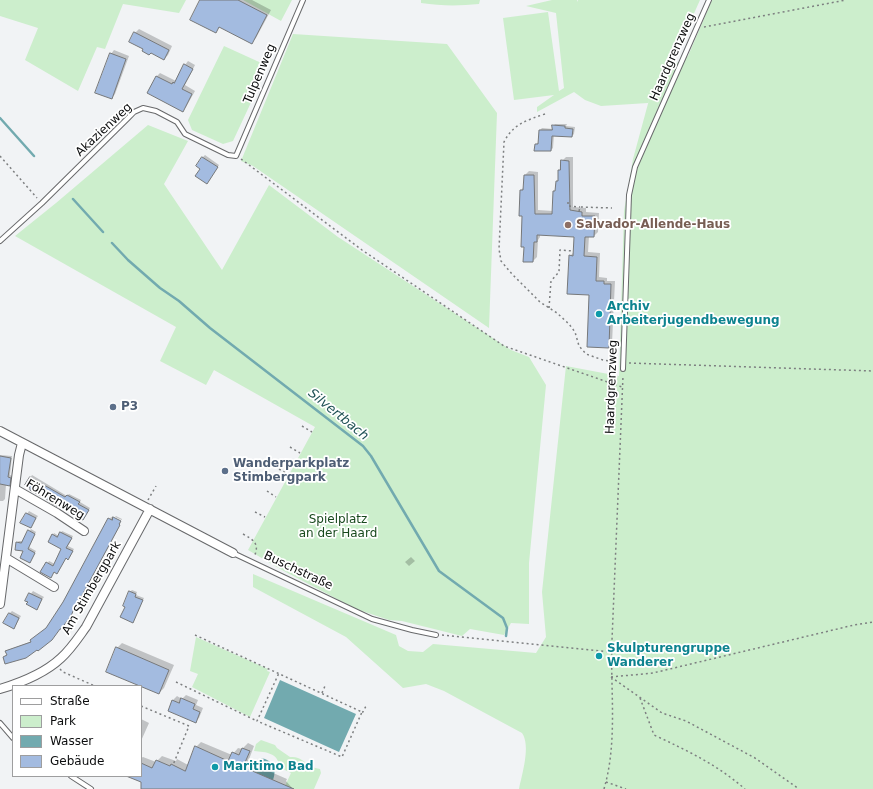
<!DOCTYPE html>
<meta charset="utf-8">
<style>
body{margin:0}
#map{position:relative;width:873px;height:789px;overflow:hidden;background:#f1f3f5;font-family:"DejaVu Sans",sans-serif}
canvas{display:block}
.legend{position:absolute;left:12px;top:685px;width:130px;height:92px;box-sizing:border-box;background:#fff;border:1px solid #9e9e9f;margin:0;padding:5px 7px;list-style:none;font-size:12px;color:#0c0d0e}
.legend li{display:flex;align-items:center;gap:8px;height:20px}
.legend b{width:20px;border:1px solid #9e9e9f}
</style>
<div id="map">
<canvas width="873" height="789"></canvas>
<ul class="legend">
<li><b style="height:5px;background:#fff"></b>Straße</li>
<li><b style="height:11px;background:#cec"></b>Park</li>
<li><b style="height:11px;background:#72aaaf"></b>Wasser</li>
<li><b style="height:11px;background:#a3bbe0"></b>Gebäude</li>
</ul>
</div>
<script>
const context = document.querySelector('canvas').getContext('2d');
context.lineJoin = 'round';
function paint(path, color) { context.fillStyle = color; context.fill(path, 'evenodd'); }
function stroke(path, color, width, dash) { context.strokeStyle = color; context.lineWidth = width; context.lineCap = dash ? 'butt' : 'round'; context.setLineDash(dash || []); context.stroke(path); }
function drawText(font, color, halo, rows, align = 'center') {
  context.font = font + ' "DejaVu Sans",sans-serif'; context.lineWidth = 3.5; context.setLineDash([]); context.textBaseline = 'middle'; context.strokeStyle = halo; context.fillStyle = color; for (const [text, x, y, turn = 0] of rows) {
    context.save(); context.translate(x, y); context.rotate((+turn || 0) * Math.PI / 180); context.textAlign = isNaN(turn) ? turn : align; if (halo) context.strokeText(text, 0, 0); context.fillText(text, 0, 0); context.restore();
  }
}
const green = new Path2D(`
 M 0,0 L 186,0 L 179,13 L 123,4 L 105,49 L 97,47 L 78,91 L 25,60 L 38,28 L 0,16 Z
 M 243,0 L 292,0 L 281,21 Z
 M 421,0 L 480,0 L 479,4 C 459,6 441,6 421,3 Z
 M 552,0 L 577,0 L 577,2 L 578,0 L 700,0 L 671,65 L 666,70 L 688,56 L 712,0 L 873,0 L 873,789 L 519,789 C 522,774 531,746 522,733 L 444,691 L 426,684 L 403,688 L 346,637 L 253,587 L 253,574 L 396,635 L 399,646 L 408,651 L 423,652 L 433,644 L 536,653 L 546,637 L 542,592 L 566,366 L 619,376 L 624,211 L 633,159 L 649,100 L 648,103 L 601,106 L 585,100 L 574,92 L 537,112 L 537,107 L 554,95 L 514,100 L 503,18 L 548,12 L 559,91 L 564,88 L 556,13 L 526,6 Z
 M 293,34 L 447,44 L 497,113 L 489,328 L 253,166 L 241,161 Z
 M 224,46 L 268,66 L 233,141 L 223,144 L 192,130 L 188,120 Z
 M 148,125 L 188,141 L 164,184 L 222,270 L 269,185 L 338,237 L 511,350 L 529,357 L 546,385 L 529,563 L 529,624 L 511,623 L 504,635 L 470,629 L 462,636 L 402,621 L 389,620 L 356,609 L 282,570 L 248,550 L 315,427 L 214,370 L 206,385 L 160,361 L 176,327 L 15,236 L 56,203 Z
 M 196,637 L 268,669 L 267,671 L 270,672 L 250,717 L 192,687 L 198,674 L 190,671 Z
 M 261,740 L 275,745 L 277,748 L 290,757 C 301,756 303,762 311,766 C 314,768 317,768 320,769 L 321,773 L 314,789 L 286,789 L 284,788 L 291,773 L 279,767 C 279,753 266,752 254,751 L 256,744 Z`);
const water = new Path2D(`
 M 280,680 L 356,714 L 339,752 L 264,718 Z
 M 261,758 C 273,760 277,769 273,780 L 250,770 L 254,764 L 260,761 Z`);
const shadow = new Path2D(`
 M 202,0 L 252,0 L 271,10 L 256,38 L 251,43 L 220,27 L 215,32 Z
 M 139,29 L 172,46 L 168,55 L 164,59 L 130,41 L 135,33 Z
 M 114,50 L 129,56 L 115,94 L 112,98 L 111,54 Z
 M 188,61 L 195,65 L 185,85 L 195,91 L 186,107 L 183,110 L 148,92 L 157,76 L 160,73 L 176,81 L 185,65 Z
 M 555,124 L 567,124 L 566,126 L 575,127 L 574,134 L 572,136 L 554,135 L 553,148 L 551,150 L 536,144 L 539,142 L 540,130 L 542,128 L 553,129 L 553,126 Z
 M 205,155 L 219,165 L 209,180 L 201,169 L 202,158 Z
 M 566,157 L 573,157 L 573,207 L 586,208 L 586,212 L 599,213 L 598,232 L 594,236 L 589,236 L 588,252 L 600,253 L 599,277 L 607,278 L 607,281 L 615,281 L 612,343 L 608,347 L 591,294 L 570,256 L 574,252 L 575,236 L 540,234 L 540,237 L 538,240 L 537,257 L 533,261 L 525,246 L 521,190 L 524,187 L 525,175 L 529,171 L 538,172 L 538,210 L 553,211 L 554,192 L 556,189 L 557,181 L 559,179 L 562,161 Z
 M 0,455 L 12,456 L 10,475 L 12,476 L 11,482 L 9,485 L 6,484 L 5,499 L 3,501 L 0,501 Z
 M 32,475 L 67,496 L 69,494 L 81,500 L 80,502 L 90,508 L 85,517 L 83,519 L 77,509 L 63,501 L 51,500 L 26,485 Z
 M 29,511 L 38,516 L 30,527 L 22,522 Z
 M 116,516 L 122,519 L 122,520 L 115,517 Z
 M 111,517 L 121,522 L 117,531 L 79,601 L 77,603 L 72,613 L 63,626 L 4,657 L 7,654 L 6,652 L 8,650 L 32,641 L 47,627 L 64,602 Z
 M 31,529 L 36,532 L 29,547 L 36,551 L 30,562 L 25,550 L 17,542 L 19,541 L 23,541 Z
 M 62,531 L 73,536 L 68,546 L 74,549 L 70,557 L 66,558 L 57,573 L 54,571 L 42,572 L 49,561 L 55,564 L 63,549 L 53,535 L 54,533 L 59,536 Z
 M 411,557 L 415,561 L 409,566 L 405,562 Z
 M 132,590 L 137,592 L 136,595 L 144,598 L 133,622 L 126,606 L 130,592 Z
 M 33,591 L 44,597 L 36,608 L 26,600 Z
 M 12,611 L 21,616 L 16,625 L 10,613 Z
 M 122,643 L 174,665 L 164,688 L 159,693 L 117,648 Z
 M 186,695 L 198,700 L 196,705 L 203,708 L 199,718 L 195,721 L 169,710 L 173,700 L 177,696 L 182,699 Z
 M 141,719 L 149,723 L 141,741 Z
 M 201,742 L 232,755 L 238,748 L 242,749 L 248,743 L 254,746 L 248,762 L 287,779 L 286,781 L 293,789 L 144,789 L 147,784 L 132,776 L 141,776 L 141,758 L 143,757 L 156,762 L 162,756 L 176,761 L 177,759 L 188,765 L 196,747 Z`);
const stream = new Path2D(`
 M 0,118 L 34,156
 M 73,199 L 103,232
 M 112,243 L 128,260 L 160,288 L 179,301 L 210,328 L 363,446 L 371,456 L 439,571 L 503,618 L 507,628 L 506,636`);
const building = new Path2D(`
 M 200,0 L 238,0 L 267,15 L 252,44 L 219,27 L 216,33 L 190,20 Z
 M 134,32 L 169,50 L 164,60 L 151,53 L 149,55 L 142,51 L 143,49 L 129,42 Z
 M 110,53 L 126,59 L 112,99 L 95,93 Z
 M 184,64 L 193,69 L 182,89 L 192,94 L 183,112 L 147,93 L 156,76 L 172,84 L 173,82 L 174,83 Z
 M 552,125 L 565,126 L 565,128 L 573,129 L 572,137 L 552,136 L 551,151 L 534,151 L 535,144 L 538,144 L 539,130 L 552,130 Z
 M 202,157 L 218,167 L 207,184 L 195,176 L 200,169 L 196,166 Z
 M 561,160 L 569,161 L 570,210 L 582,212 L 582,216 L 595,216 L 594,237 L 585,237 L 584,256 L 597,257 L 596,281 L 604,281 L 604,284 L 611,284 L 609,348 L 587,347 L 589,295 L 567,294 L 569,255 L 573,256 L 574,237 L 537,235 L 537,242 L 534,242 L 533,262 L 523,262 L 524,247 L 521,247 L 522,216 L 519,216 L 520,190 L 523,190 L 524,175 L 534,175 L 535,214 L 552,214 L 553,191 L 555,191 L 556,181 L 558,181 L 558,170 L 560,170 Z
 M 0,456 L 11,458 L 8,477 L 11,478 L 10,486 L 0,484 Z
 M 30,477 L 65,497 L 67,495 L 80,502 L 78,504 L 89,510 L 83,520 L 73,515 L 76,509 L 63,502 L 60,508 L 49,502 L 50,501 L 30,490 L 30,488 L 25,485 Z
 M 26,513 L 36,518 L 31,528 L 20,523 Z
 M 113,517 L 121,521 L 119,524 L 120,525 L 80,599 L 77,604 L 76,604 L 71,616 L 61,629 L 60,629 L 52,640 L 38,651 L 37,650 L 26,658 L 5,664 L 3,657 L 7,655 L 5,651 L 31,642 L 30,640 L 46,628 L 63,602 L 108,518 L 112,520 Z
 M 28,530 L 35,534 L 28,549 L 35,553 L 30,563 L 20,558 L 23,551 L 15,550 L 16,542 L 21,543 Z
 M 60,532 L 72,538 L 66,548 L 73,551 L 68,560 L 66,558 L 57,574 L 54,572 L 51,578 L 40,572 L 46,562 L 53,566 L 61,549 L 48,542 L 52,534 L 57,537 Z
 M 129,591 L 136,594 L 135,597 L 143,600 L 133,623 L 120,617 L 125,607 L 123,606 Z
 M 29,593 L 42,599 L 37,610 L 26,604 L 28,602 L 25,601 Z
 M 9,613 L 19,618 L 14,629 L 3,623 Z
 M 116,647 L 169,670 L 159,694 L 106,672 Z
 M 181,698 L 195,704 L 193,709 L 200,712 L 196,723 L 168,711 L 172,700 L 179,703 Z
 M 195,746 L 228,761 L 232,752 L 239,755 L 242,748 L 250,751 L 243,767 L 294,789 L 141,789 L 141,782 L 126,776 L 141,776 L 141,763 L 152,768 L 156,760 L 170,766 L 171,764 L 185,771 Z`);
const path = new Path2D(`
 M 704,27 L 846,0
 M 545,114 C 527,120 513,124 504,142 L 499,249 L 501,261 L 512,274 L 540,302 L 557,313 L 569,324 L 575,332 L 579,346 L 586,354 L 603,360 L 617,362
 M 0,156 L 37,198
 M 241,159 L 362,250 L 504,346 L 622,387
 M 568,202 L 568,206 L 580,207
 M 579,211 L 580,207 L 612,208
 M 549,308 L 551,281 L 559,272 L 560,250 L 573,251
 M 629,363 L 873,371
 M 302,426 L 312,432
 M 290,447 L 300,453
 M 279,469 L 288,474
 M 267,491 L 276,497
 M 148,500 L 156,486
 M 255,512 L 265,517
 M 243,534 C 254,540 260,544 254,557
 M 195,635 L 362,712 L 342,757 L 257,721 L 279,673
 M 442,635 L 611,652
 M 60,669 L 63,672 L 95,686
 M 611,677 L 653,673 L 854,625 L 873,622
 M 611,677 L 662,713 L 686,721 L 755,758 L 799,789
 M 176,682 L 257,721
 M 322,693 L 325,686
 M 640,698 L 654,735 C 688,751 716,764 745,789
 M 141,706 L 189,726 L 173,765
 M 362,712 L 363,712 L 367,704
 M 606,782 L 626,789
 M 604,789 C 618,741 610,689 612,640 L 623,376`);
const lane = new Path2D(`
 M 0,241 L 42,203 L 128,118 L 134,112 L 143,108 L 156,111 L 177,122 L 185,134 L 228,155 L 236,156 L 303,0
 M 623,369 L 629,195 L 635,167 L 709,0
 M 233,553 L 372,619 L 412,630 L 436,635
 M 0,723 L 13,738
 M 71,776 L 91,789`);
const street = new Path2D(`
 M 0,431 L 233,553
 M 15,489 L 57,513 L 84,531
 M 6,558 L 54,587
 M 0,604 L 19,455 L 22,443
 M 0,689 C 20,683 45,673 61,658 C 71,649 78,638 86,627 L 150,509`);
const markers = [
 [568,225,4,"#8d6e63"],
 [599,314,4,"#0f9aa8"],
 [113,407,4,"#5c6f8a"],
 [225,471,4,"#5c6f8a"],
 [599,656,4,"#0f9aa8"],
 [215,767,4,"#0f9aa8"]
];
const streetNames = [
 ["Haardgrenzweg",673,57,-66],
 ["Tulpenweg",260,74,-67],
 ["Akazienweg",104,130,-43],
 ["Haardgrenzweg",612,387,-88],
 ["Föhrenweg",55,500,31],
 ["Buschstraße",298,571,25],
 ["Am Stimbergpark",92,588,-60]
];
const educationNames = [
 ["Salvador-Allende-Haus",576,225]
];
const cultureNames = [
 ["Archiv",607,307],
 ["Arbeiterjugendbewegung",607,321],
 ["Skulpturengruppe",607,649],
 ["Wanderer",607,663],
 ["Maritimo Bad",223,767]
];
const serviceNames = [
 ["P3",121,407],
 ["Wanderparkplatz",233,464],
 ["Stimbergpark",233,478]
];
const parkNames = [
 ["Spielplatz",338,520],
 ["an der Haard",338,534]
];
const waterNames = [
 ["Silvertbach",338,415,39]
];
paint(green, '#cec');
paint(water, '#72aaaf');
paint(shadow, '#0003');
stroke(stream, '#72aaaf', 2.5);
paint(building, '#a3bbe0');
stroke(building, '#76787a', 1);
stroke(lane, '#68696b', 6);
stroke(street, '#68696b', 10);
stroke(path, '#7d7f80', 1.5, [2, 3]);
stroke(lane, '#fff', 4);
stroke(street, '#fff', 8);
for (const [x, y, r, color] of markers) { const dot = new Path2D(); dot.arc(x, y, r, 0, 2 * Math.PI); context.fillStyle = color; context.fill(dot); stroke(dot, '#fff', 1.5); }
drawText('12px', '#0c0d0e', '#fff', streetNames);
drawText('bold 12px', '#785e54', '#fff', educationNames, 'left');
drawText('bold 12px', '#0d838f', '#fff', cultureNames, 'left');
drawText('bold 12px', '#4e5e75', '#fff', serviceNames, 'left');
drawText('12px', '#18491d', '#fff', parkNames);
drawText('italic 13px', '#215357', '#fff', waterNames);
</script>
